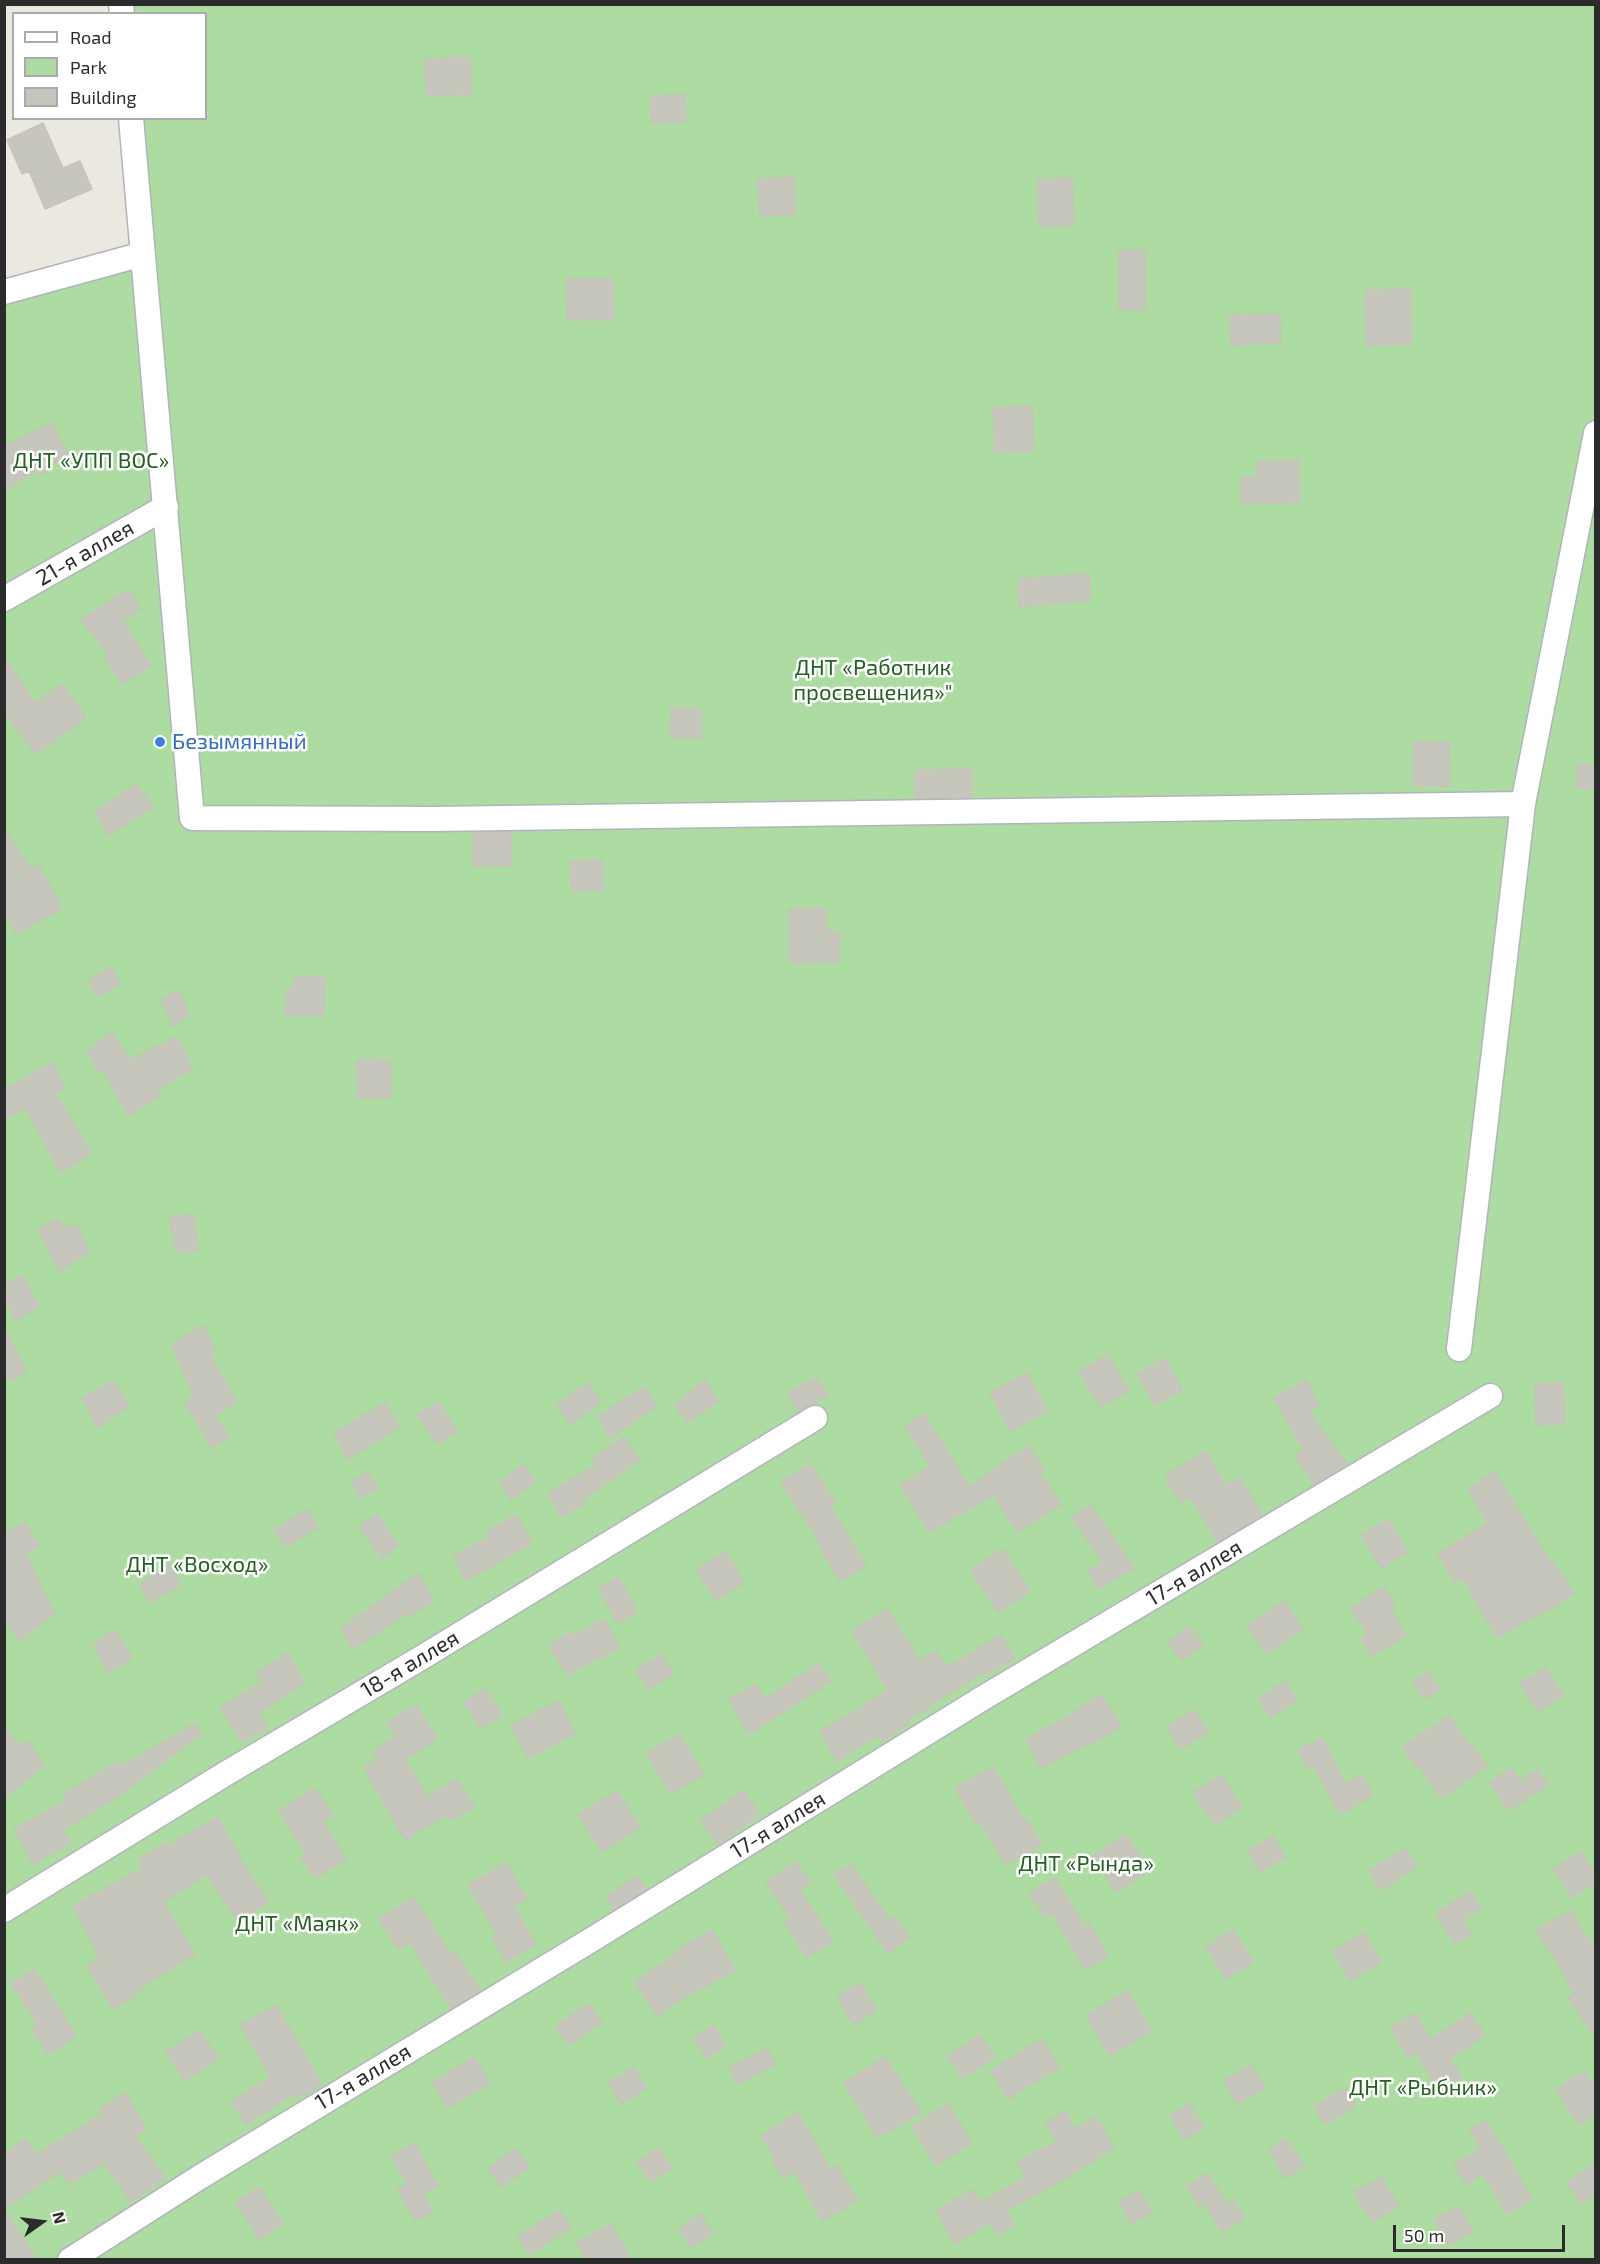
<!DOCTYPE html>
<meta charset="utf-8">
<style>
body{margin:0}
#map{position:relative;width:1600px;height:2264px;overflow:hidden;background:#ebe8df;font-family:"Exo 2",sans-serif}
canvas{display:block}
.frame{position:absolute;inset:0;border:6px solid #2b2b2b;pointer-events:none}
.legend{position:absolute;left:12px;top:12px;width:195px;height:108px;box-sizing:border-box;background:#fff;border:2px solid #aaa;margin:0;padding:8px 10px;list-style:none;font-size:18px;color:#2b2b2b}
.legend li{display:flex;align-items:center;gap:12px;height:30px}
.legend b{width:30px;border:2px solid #aaa}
.north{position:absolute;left:12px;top:2192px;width:60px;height:60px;-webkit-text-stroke:4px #fff;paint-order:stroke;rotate:76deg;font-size:16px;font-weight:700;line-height:24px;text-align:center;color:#2b2b2b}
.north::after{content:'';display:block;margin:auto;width:21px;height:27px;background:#2b2b2b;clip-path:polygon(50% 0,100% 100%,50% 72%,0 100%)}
.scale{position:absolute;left:1393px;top:2225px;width:172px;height:27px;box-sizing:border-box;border:3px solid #2b2b2b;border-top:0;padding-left:8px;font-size:18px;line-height:21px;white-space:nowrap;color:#2b2b2b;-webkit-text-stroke:4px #fff;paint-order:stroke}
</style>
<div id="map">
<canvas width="1600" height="2264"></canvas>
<div class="frame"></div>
<ul class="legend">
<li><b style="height:8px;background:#fff"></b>Road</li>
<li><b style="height:16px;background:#acdca1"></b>Park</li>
<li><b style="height:16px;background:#c7c6bd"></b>Building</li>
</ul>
<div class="north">N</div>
<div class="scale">50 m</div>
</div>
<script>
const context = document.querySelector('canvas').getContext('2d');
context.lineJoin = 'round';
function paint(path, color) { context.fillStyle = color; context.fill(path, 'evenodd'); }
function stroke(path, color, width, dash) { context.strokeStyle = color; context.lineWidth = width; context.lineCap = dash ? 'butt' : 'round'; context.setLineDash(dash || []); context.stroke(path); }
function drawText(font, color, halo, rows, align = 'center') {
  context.font = font + ' "Exo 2",sans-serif'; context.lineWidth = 5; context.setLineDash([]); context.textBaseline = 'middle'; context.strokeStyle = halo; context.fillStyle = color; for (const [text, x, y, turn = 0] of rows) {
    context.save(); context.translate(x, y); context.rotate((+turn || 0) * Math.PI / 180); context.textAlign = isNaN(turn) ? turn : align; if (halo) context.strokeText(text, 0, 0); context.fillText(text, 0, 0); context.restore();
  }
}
const green = new Path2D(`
 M 131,5 L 1595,5 L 1595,2259 L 5,2259 L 4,290 L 151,245 L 141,119 L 206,118 L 206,14 L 132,13 Z`);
const building = new Path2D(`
 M 470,57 L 472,94 L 426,96 L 425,59 Z
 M 684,94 L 686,122 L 652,124 L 650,96 Z
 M 43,123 L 63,168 L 80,161 L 92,189 L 45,209 L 29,171 L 22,174 L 7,140 Z
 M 794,177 L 796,214 L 760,216 L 757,180 Z
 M 1072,178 L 1074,225 L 1039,227 L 1037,180 Z
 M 1119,250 L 1145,250 L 1145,310 L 1119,310 Z
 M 566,279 L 613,279 L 614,320 L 567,320 Z
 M 1411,289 L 1412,344 L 1366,345 L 1365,290 Z
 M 1280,314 L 1281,343 L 1231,345 L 1230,315 Z
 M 1032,406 L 1034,451 L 995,453 L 993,408 Z
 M 52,423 L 67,453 L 42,475 L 39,468 L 4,491 L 4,447 Z
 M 1299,460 L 1300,502 L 1241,504 L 1240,478 L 1256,478 L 1256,462 Z
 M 1089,574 L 1090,601 L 1019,606 L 1018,579 Z
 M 129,589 L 140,609 L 123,621 L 151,666 L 122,684 L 105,657 L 109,655 L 81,620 Z
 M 4,656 L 35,703 L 62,684 L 86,718 L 36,754 L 4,711 Z
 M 671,708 L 701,709 L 701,738 L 670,738 Z
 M 1413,742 L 1449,742 L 1450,786 L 1413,786 Z
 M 1578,763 L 1596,765 L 1596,790 L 1575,787 Z
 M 972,769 L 972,797 L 915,798 L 915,770 Z
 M 136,784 L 153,807 L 109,835 L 95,812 Z
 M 4,828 L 31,870 L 39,865 L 62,908 L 16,934 L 4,908 Z
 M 511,832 L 512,865 L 474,866 L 472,833 Z
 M 603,860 L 604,890 L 572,892 L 570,861 Z
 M 826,908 L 826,931 L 840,931 L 840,962 L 790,963 L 789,909 Z
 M 111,967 L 120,983 L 97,997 L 88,981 Z
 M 294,977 L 325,977 L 324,1016 L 285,1016 L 286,989 L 294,990 Z
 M 179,990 L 189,1014 L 173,1027 L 161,1000 Z
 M 111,1032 L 130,1060 L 177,1037 L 192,1068 L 156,1091 L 159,1096 L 128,1116 L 103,1069 L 99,1072 L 87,1052 Z
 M 390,1059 L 391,1098 L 357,1098 L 356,1060 Z
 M 53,1062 L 64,1088 L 55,1092 L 91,1153 L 61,1173 L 26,1108 L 4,1119 L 4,1090 Z
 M 194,1214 L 198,1251 L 176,1253 L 169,1217 Z
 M 57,1219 L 63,1226 L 78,1227 L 89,1252 L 59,1271 L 38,1230 Z
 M 22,1275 L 39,1305 L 17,1321 L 4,1300 L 4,1286 Z
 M 203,1325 L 216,1352 L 210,1356 L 237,1402 L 214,1416 L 229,1436 L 212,1449 L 185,1402 L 194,1397 L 172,1344 Z
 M 4,1327 L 26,1371 L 12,1382 L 4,1371 Z
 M 1107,1355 L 1129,1390 L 1101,1407 L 1079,1372 Z
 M 1165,1358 L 1182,1390 L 1155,1405 L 1137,1374 Z
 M 1027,1373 L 1047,1411 L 1010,1431 L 990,1393 Z
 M 816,1378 L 828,1395 L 798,1411 L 788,1393 Z
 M 706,1379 L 718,1402 L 687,1423 L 675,1404 Z
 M 1306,1380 L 1319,1405 L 1308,1411 L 1347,1463 L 1315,1484 L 1294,1456 L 1303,1449 L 1274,1398 Z
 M 113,1381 L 129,1406 L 97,1428 L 82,1398 Z
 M 588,1383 L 601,1402 L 570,1424 L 557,1404 Z
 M 1563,1383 L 1565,1424 L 1536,1425 L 1535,1384 Z
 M 644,1387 L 657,1406 L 610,1438 L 598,1416 Z
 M 439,1402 L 457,1431 L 437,1444 L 417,1414 Z
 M 385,1403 L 399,1427 L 348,1459 L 334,1433 Z
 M 924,1414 L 969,1487 L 1028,1446 L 1044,1469 L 1040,1472 L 1061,1504 L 1017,1532 L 994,1495 L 929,1532 L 900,1485 L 931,1466 L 905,1426 Z
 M 624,1437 L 640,1460 L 583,1500 L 585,1504 L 561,1517 L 548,1493 L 597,1465 L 592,1459 Z
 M 1206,1451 L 1226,1486 L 1240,1478 L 1262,1515 L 1218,1542 L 1191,1497 L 1181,1503 L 1165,1476 Z
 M 523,1464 L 535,1483 L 510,1500 L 500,1482 Z
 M 810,1464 L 835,1502 L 830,1506 L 866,1565 L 841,1582 L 819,1547 L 822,1546 L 781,1482 Z
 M 368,1471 L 378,1488 L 360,1498 L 351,1483 Z
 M 1495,1472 L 1551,1563 L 1553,1562 L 1574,1593 L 1545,1613 L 1543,1611 L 1497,1638 L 1463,1578 L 1455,1583 L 1438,1554 L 1488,1523 L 1468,1489 Z
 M 1091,1505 L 1134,1568 L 1098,1589 L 1088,1572 L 1103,1563 L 1072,1517 Z
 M 307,1509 L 318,1527 L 286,1547 L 274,1530 Z
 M 376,1514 L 398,1545 L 382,1559 L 359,1526 Z
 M 515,1515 L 532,1543 L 466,1581 L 453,1556 L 489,1538 L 486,1533 Z
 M 1388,1519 L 1407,1552 L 1381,1568 L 1361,1535 Z
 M 24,1522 L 40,1545 L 26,1555 L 42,1585 L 39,1587 L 56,1612 L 19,1641 L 4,1616 L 4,1536 Z
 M 1003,1549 L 1030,1591 L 998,1612 L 971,1570 Z
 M 725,1552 L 744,1582 L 716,1600 L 696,1570 Z
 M 169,1563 L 180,1585 L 150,1603 L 140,1584 Z
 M 418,1573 L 434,1601 L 408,1616 L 407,1614 L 353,1649 L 341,1629 Z
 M 619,1577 L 637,1612 L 617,1623 L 599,1588 Z
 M 1384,1587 L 1395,1605 L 1390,1608 L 1406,1635 L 1371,1656 L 1361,1639 L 1368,1634 L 1351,1608 Z
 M 1284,1601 L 1303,1629 L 1266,1654 L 1247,1626 Z
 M 887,1609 L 920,1661 L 936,1650 L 947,1668 L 1001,1635 L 1015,1658 L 987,1674 L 985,1671 L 908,1720 L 910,1722 L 882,1742 L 877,1735 L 837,1761 L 820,1732 L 848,1715 L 849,1716 L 888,1689 L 852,1631 Z
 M 604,1619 L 620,1647 L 597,1660 L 596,1658 L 568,1675 L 549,1646 L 570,1632 L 573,1636 Z
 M 1190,1626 L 1203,1645 L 1182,1661 L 1168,1642 Z
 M 115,1630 L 132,1658 L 109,1673 L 93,1645 Z
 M 288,1653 L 304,1683 L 259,1713 L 268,1727 L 242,1742 L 220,1708 L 262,1682 L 257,1673 Z
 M 661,1654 L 674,1673 L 649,1690 L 636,1670 Z
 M 819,1663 L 831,1681 L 749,1734 L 729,1700 L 756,1684 L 765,1699 Z
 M 1545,1668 L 1563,1695 L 1538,1711 L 1520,1684 Z
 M 1429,1672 L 1440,1690 L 1423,1699 L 1413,1681 Z
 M 1285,1681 L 1297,1700 L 1271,1717 L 1259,1699 Z
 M 486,1689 L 502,1715 L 480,1728 L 464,1702 Z
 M 1100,1694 L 1121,1726 L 1095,1743 L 1094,1741 L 1041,1768 L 1026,1739 L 1062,1720 Z
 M 559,1701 L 575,1734 L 528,1758 L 511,1725 Z
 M 416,1705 L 437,1739 L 405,1760 L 428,1797 L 457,1779 L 474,1807 L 451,1821 L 447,1814 L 405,1840 L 364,1768 L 378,1759 L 373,1751 L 396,1737 L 387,1723 Z
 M 1194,1710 L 1208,1732 L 1181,1749 L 1167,1727 Z
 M 1450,1716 L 1470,1746 L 1472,1745 L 1487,1766 L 1441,1798 L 1418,1764 L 1415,1766 L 1403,1746 Z
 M 194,1724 L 201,1734 L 122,1794 L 63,1830 L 71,1843 L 33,1864 L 14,1829 L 67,1800 L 63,1794 L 120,1761 L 123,1766 Z
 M 4,1727 L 18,1746 L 27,1740 L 44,1766 L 4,1798 Z
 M 679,1734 L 704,1774 L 671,1794 L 647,1754 Z
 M 1323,1738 L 1345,1784 L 1362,1775 L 1373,1795 L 1340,1814 L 1313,1765 L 1307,1768 L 1298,1750 Z
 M 993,1767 L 1024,1820 L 1026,1819 L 1041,1844 L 1006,1865 L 980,1821 L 976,1824 L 955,1788 Z
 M 1512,1768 L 1520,1781 L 1538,1769 L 1548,1785 L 1508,1810 L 1490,1782 Z
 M 1221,1775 L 1242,1807 L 1215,1826 L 1193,1793 Z
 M 315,1788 L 333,1815 L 323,1822 L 346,1859 L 315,1878 L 301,1857 L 306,1854 L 279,1811 Z
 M 617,1791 L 640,1827 L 602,1852 L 578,1815 Z
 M 743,1791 L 760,1814 L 718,1844 L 701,1820 Z
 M 217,1817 L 240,1856 L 239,1857 L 268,1902 L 238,1922 L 207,1874 L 163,1902 L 195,1954 L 138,1989 L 140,1992 L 113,2009 L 87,1966 L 100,1958 L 73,1906 L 143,1868 L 138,1860 L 166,1843 L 168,1846 Z
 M 1126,1834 L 1149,1871 L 1116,1892 L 1093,1856 Z
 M 1273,1836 L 1285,1857 L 1260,1872 L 1248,1851 Z
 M 1405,1849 L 1417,1867 L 1380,1890 L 1369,1871 Z
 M 1581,1852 L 1596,1876 L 1596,1883 L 1571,1897 L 1553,1868 Z
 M 796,1862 L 810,1883 L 800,1890 L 833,1941 L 807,1957 L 784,1921 L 790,1917 L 766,1882 Z
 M 506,1863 L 527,1899 L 514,1907 L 536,1945 L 506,1962 L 492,1937 L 497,1935 L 468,1885 Z
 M 851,1864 L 890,1921 L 896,1917 L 910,1937 L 888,1953 L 834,1875 Z
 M 637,1876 L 646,1889 L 614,1909 L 606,1897 Z
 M 1054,1878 L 1085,1926 L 1090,1924 L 1108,1956 L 1085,1970 L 1053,1914 L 1046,1918 L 1030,1893 Z
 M 1471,1891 L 1481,1908 L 1462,1921 L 1471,1934 L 1455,1944 L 1436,1913 Z
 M 414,1897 L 452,1956 L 456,1953 L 480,1991 L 451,2008 L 410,1942 L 398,1949 L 379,1919 Z
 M 1571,1911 L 1586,1938 L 1589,1937 L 1596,1949 L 1596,2039 L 1568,1997 L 1574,1993 L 1550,1949 L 1547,1950 L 1536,1930 Z
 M 712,1930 L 735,1970 L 701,1989 L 700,1987 L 657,2015 L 635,1982 L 679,1952 L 678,1950 Z
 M 1233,1930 L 1253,1962 L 1226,1979 L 1206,1947 Z
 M 1363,1933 L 1381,1962 L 1350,1981 L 1333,1951 Z
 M 34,1969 L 76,2036 L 48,2054 L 31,2028 L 38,2024 L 11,1983 Z
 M 860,1983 L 877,2010 L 854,2025 L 837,1997 Z
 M 1127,1991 L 1151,2031 L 1110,2056 L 1086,2016 Z
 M 588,2003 L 602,2022 L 569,2045 L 556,2026 Z
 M 276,2005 L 322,2085 L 298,2098 L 295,2093 L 246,2125 L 231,2102 L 270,2077 L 241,2025 Z
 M 1415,2013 L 1431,2039 L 1470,2013 L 1485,2035 L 1450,2058 L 1462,2077 L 1439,2091 L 1416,2052 L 1408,2057 L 1391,2028 Z
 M 713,2025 L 726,2046 L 707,2058 L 694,2037 Z
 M 199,2030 L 218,2059 L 185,2081 L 166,2052 Z
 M 980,2035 L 995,2057 L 962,2078 L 948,2056 Z
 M 1042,2039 L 1059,2067 L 1008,2099 L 991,2071 Z
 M 767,2048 L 776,2064 L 737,2084 L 729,2068 Z
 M 474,2057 L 490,2083 L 448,2108 L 432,2083 Z
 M 885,2057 L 921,2112 L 878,2138 L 844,2083 Z
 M 1251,2065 L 1265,2088 L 1238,2104 L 1224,2081 Z
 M 634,2067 L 646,2088 L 621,2104 L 609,2083 Z
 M 1585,2071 L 1596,2088 L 1596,2115 L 1579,2125 L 1556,2089 Z
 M 1345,2088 L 1356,2106 L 1325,2124 L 1314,2107 Z
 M 125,2093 L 147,2129 L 136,2136 L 165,2178 L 131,2202 L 104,2163 L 69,2184 L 61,2171 L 4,2209 L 4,2154 L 26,2139 L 36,2155 L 102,2114 L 99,2109 Z
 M 948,2104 L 972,2143 L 936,2165 L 912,2126 Z
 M 1190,2104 L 1204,2128 L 1184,2140 L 1170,2116 Z
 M 1065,2111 L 1076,2129 L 1096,2116 L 1114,2148 L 1054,2185 L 1006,2211 L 1014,2225 L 998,2234 L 991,2222 L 954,2244 L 936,2211 L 973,2190 L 980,2203 L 1026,2177 L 1017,2162 L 1057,2141 L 1046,2123 Z
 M 797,2112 L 831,2170 L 838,2166 L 857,2201 L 822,2221 L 794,2171 L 783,2178 L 772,2161 L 775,2158 L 761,2136 Z
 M 1486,2120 L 1532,2199 L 1507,2214 L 1483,2174 L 1466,2184 L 1454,2164 L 1481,2148 L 1470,2130 Z
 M 1287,2139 L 1304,2166 L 1285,2178 L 1269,2150 Z
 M 415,2143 L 438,2186 L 423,2195 L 433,2212 L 416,2221 L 397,2190 L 407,2184 L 391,2156 Z
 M 516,2148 L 529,2168 L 501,2187 L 488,2168 Z
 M 659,2148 L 672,2169 L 650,2182 L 637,2162 Z
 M 1596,2163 L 1596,2194 L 1582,2204 L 1567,2182 Z
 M 1207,2173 L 1227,2205 L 1234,2200 L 1245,2218 L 1222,2232 L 1204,2203 L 1199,2206 L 1187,2186 Z
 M 1381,2177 L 1399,2206 L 1372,2222 L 1354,2192 Z
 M 259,2187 L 283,2224 L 260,2239 L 236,2202 Z
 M 1139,2190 L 1152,2212 L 1132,2224 L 1119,2202 Z
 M 1458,2206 L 1473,2231 L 1449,2246 L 1434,2220 Z
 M 4,2210 L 37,2259 L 4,2259 Z
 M 559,2210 L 571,2227 L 530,2254 L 518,2237 Z
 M 700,2214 L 713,2233 L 692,2248 L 679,2229 Z
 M 611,2224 L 631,2259 L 586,2259 L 577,2243 Z`);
const minor = new Path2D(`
 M 121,4 L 122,14
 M 131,118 L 192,818 L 432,819 L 1523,804
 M 4,292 L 143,254
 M 4,599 L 166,507
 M 1459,1349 L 1523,804 L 1596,433
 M 4,1910 L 225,1774 L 421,1658 L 815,1418
 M 70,2260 L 200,2177 L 596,1937 L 983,1698 L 1490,1396`);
const markers = [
 [160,742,6,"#3f7fe0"]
];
const parkNames = [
 ["ДНТ «УПП ВОС»",91,461],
 ["ДНТ «Работник",873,668],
 ["просвещения»\"",873,693],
 ["ДНТ «Восход»",197,1565],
 ["ДНТ «Рында»",1086,1864],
 ["ДНТ «Маяк»",297,1924],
 ["ДНТ «Рыбник»",1423,2088]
];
const streetNames = [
 ["21-я аллея",85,553,-30],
 ["17-я аллея",1194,1573,-31],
 ["18-я аллея",410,1664,-31],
 ["17-я аллея",778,1825,-32],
 ["17-я аллея",363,2077,-31]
];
const shopNames = [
 ["Безымянный",172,742]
];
paint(green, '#acdca1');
paint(building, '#c7c6bd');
stroke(building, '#c7c4b9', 1.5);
stroke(minor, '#b2b3bd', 27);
stroke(minor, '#fff', 24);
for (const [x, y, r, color] of markers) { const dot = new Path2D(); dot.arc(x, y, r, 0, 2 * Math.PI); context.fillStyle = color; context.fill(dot); stroke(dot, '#fff', 2); }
drawText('22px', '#256122', '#fff', parkNames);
drawText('22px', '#2b2b2b', '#fff', streetNames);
drawText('22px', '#366cbe', '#fff', shopNames, 'left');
</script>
